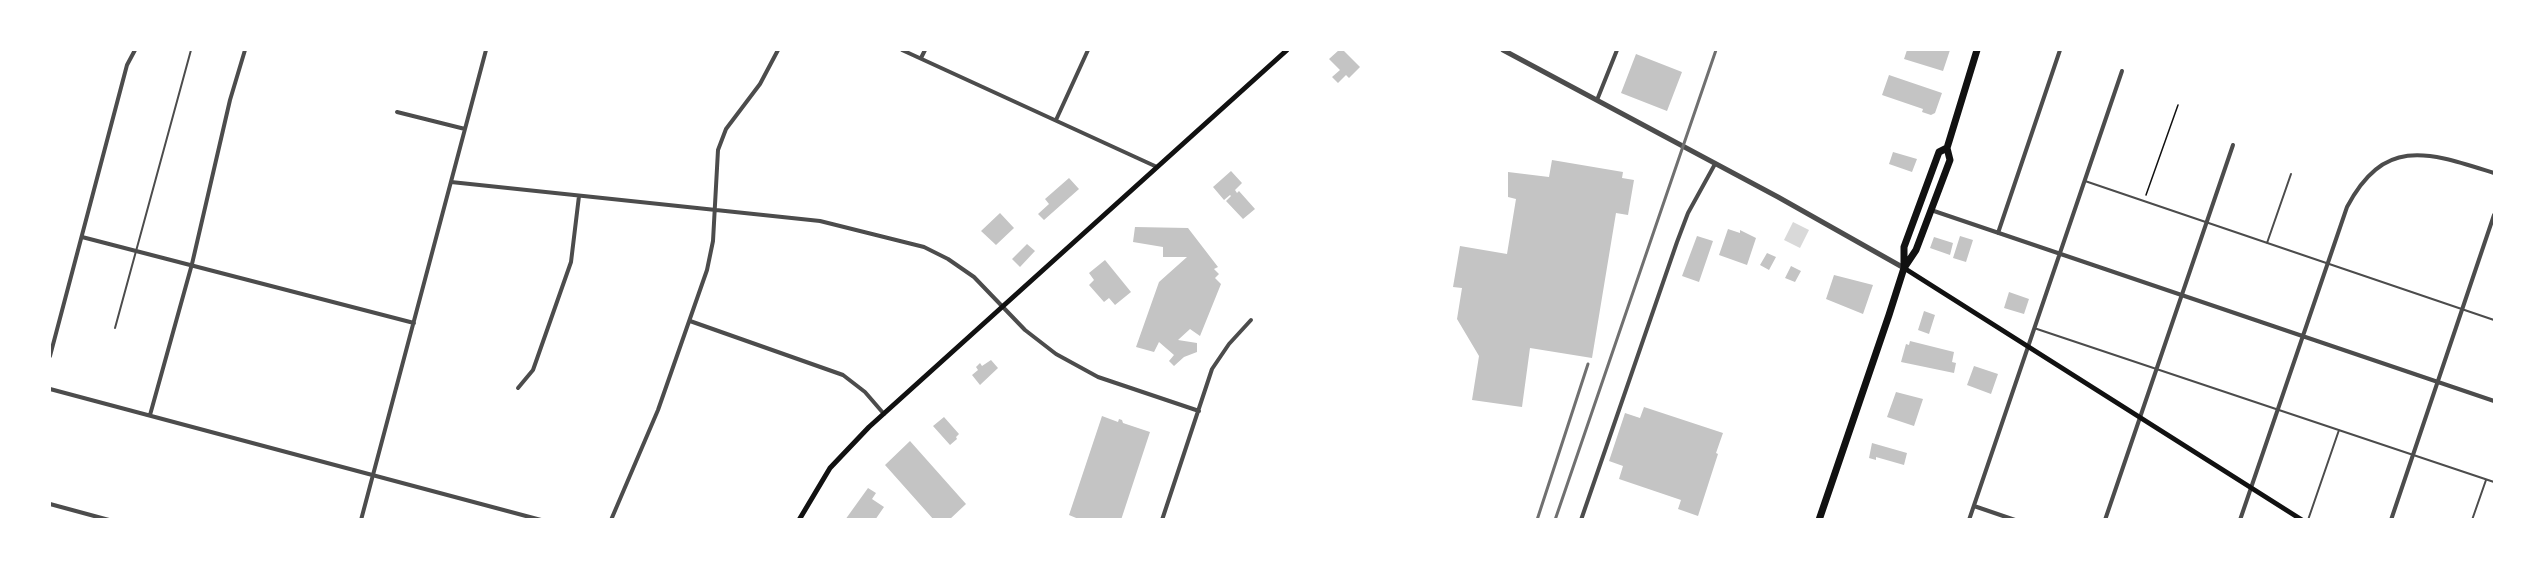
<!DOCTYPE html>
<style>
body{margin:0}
#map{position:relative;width:2544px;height:569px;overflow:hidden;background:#fff;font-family:"Exo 2",sans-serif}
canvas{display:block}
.frame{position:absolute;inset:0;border:51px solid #fff;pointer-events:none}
</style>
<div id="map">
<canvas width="2544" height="569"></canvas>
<div class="frame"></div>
</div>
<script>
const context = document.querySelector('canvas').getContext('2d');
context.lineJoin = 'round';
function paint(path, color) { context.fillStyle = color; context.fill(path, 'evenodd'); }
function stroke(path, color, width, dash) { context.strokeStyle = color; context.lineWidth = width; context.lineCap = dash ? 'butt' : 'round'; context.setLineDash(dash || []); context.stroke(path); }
const water = new Path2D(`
 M 1793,222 L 1809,230 L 1800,248 L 1784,240 Z`);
const building = new Path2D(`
 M 1339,50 L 1343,50 L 1360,67 L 1349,78 L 1346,75 L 1338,83 L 1332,77 L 1340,70 L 1329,59 Z
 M 1907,50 L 1950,50 L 1943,71 L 1904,59 Z
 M 1636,54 L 1682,72 L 1667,111 L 1621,93 Z
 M 1889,75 L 1942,93 L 1935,113 L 1931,115 L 1922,112 L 1923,109 L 1882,95 Z
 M 1893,152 L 1917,159 L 1912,172 L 1889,164 Z
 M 1552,160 L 1623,172 L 1622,178 L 1634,180 L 1628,215 L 1616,213 L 1592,358 L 1530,348 L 1522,407 L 1472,400 L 1479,356 L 1457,319 L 1462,288 L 1453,287 L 1460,246 L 1507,254 L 1516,199 L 1508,197 L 1508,172 L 1549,177 Z
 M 1231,171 L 1242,183 L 1235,190 L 1237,193 L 1239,191 L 1255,209 L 1243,219 L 1226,201 L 1231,196 L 1230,195 L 1224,200 L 1213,187 Z
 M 1069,178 L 1079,189 L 1044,220 L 1038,214 L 1049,204 L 1045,199 Z
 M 1000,213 L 1014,228 L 996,245 L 981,231 Z
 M 1135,227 L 1188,228 L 1218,267 L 1214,269 L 1219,274 L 1215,278 L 1221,284 L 1200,336 L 1190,329 L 1178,340 L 1197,343 L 1197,352 L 1184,357 L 1174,366 L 1169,361 L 1174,355 L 1159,342 L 1154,352 L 1136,347 L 1159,282 L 1187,257 L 1163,257 L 1163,247 L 1133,242 Z
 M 1728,229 L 1740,233 L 1740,230 L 1756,238 L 1747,265 L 1719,255 Z
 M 1697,236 L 1713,241 L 1699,282 L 1682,276 Z
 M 1960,236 L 1973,240 L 1966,262 L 1953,258 Z
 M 1934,237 L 1953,243 L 1950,255 L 1930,248 Z
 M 1027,244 L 1035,251 L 1020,267 L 1012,259 Z
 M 1767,253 L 1776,257 L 1769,270 L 1760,265 Z
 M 1105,260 L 1131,292 L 1115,305 L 1109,298 L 1104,302 L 1089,285 L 1094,280 L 1089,273 Z
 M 1791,266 L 1801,271 L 1795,282 L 1785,278 Z
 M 1834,275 L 1873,285 L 1863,314 L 1826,299 Z
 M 2009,292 L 2029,299 L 2024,314 L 2004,308 Z
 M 1924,311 L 1935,315 L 1929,334 L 1918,330 Z
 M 1910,341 L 1954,352 L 1952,362 L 1956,363 L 1954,373 L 1901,362 L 1906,344 L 1909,345 Z
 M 991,360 L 998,368 L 980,385 L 972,375 L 978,370 L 976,367 L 980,363 L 982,366 Z
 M 1974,366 L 1998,374 L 1991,394 L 1967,385 Z
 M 1896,392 L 1923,399 L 1914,426 L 1887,417 Z
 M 1644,407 L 1723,433 L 1716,453 L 1718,454 L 1698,516 L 1678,509 L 1681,500 L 1619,479 L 1623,466 L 1609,461 L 1625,413 L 1640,418 Z
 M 1102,416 L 1118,422 L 1119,419 L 1122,420 L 1123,423 L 1150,432 L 1121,520 L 1081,520 L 1069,515 Z
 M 944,417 L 959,434 L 956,437 L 957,439 L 950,445 L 933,426 Z
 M 910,441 L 966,504 L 949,520 L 934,520 L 885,465 Z
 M 1872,443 L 1907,453 L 1904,465 L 1876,457 L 1876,460 L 1869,458 Z
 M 868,488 L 876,493 L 872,499 L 884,507 L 875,520 L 845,520 Z`);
const path = new Path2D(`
 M 2146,195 L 2178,105`);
const service = new Path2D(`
 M 2085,181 L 2494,320
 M 2267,243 L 2291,174
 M 115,328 L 191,50
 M 2034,328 L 2494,482
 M 2308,520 L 2339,430
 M 2472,520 L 2486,480`);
const minor = new Path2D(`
 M 902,50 L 1157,167
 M 921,58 L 925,50
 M 1597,100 L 1617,50
 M 397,112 L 465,129
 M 1056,120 L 1088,50
 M 451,182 L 820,221 L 924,247 L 948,259 L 974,277 L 1025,330 L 1056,354 L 1098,377 L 1199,411
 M 1931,210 L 2494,401
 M 1998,233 L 2060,50
 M 82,237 L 414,323
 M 690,321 L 843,375 L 865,392 L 884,414
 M 50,356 L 127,65 L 135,50
 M 518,388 L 533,370 L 571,262 L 579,196
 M 50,389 L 541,520
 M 150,415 L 192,264 L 230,100 L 245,50
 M 50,504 L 109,520
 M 1974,506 L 2015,520
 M 361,520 L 486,50
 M 611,520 L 658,410 L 707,270 L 713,241 L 718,150 L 726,129 L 760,84 L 778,50
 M 1162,520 L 1212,369 L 1229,344 L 1251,320
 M 1581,520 L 1677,242 L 1688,213 L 1715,164
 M 1969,520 L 2122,71
 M 2105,520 L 2233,145
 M 2240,520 L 2347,207 C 2385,135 2430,153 2494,173
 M 2391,520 L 2494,215`);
const tertiary = new Path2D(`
 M 1503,50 L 1778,197 L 1904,268`);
const secondary = new Path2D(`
 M 1904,268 L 2302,520
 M 799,520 L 830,468 L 869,427 L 1287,50`);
const trunk = new Path2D(`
 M 1904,268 L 1916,250 L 1950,160 L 1947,148 L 1977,50
 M 1819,520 L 1889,315 L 1904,268 L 1904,247 L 1939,152 L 1947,148`);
const rail = new Path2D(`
 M 1537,520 L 1588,364
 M 1555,520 L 1716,50`);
paint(water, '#d9d9d9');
paint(building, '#c4c4c4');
stroke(path, '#111', 1.5);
stroke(service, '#4c4c4c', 2);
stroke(minor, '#4c4c4c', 4);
stroke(tertiary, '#4c4c4c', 5);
stroke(secondary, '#111', 5);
stroke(trunk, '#111', 7);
stroke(rail, '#707070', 3);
</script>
